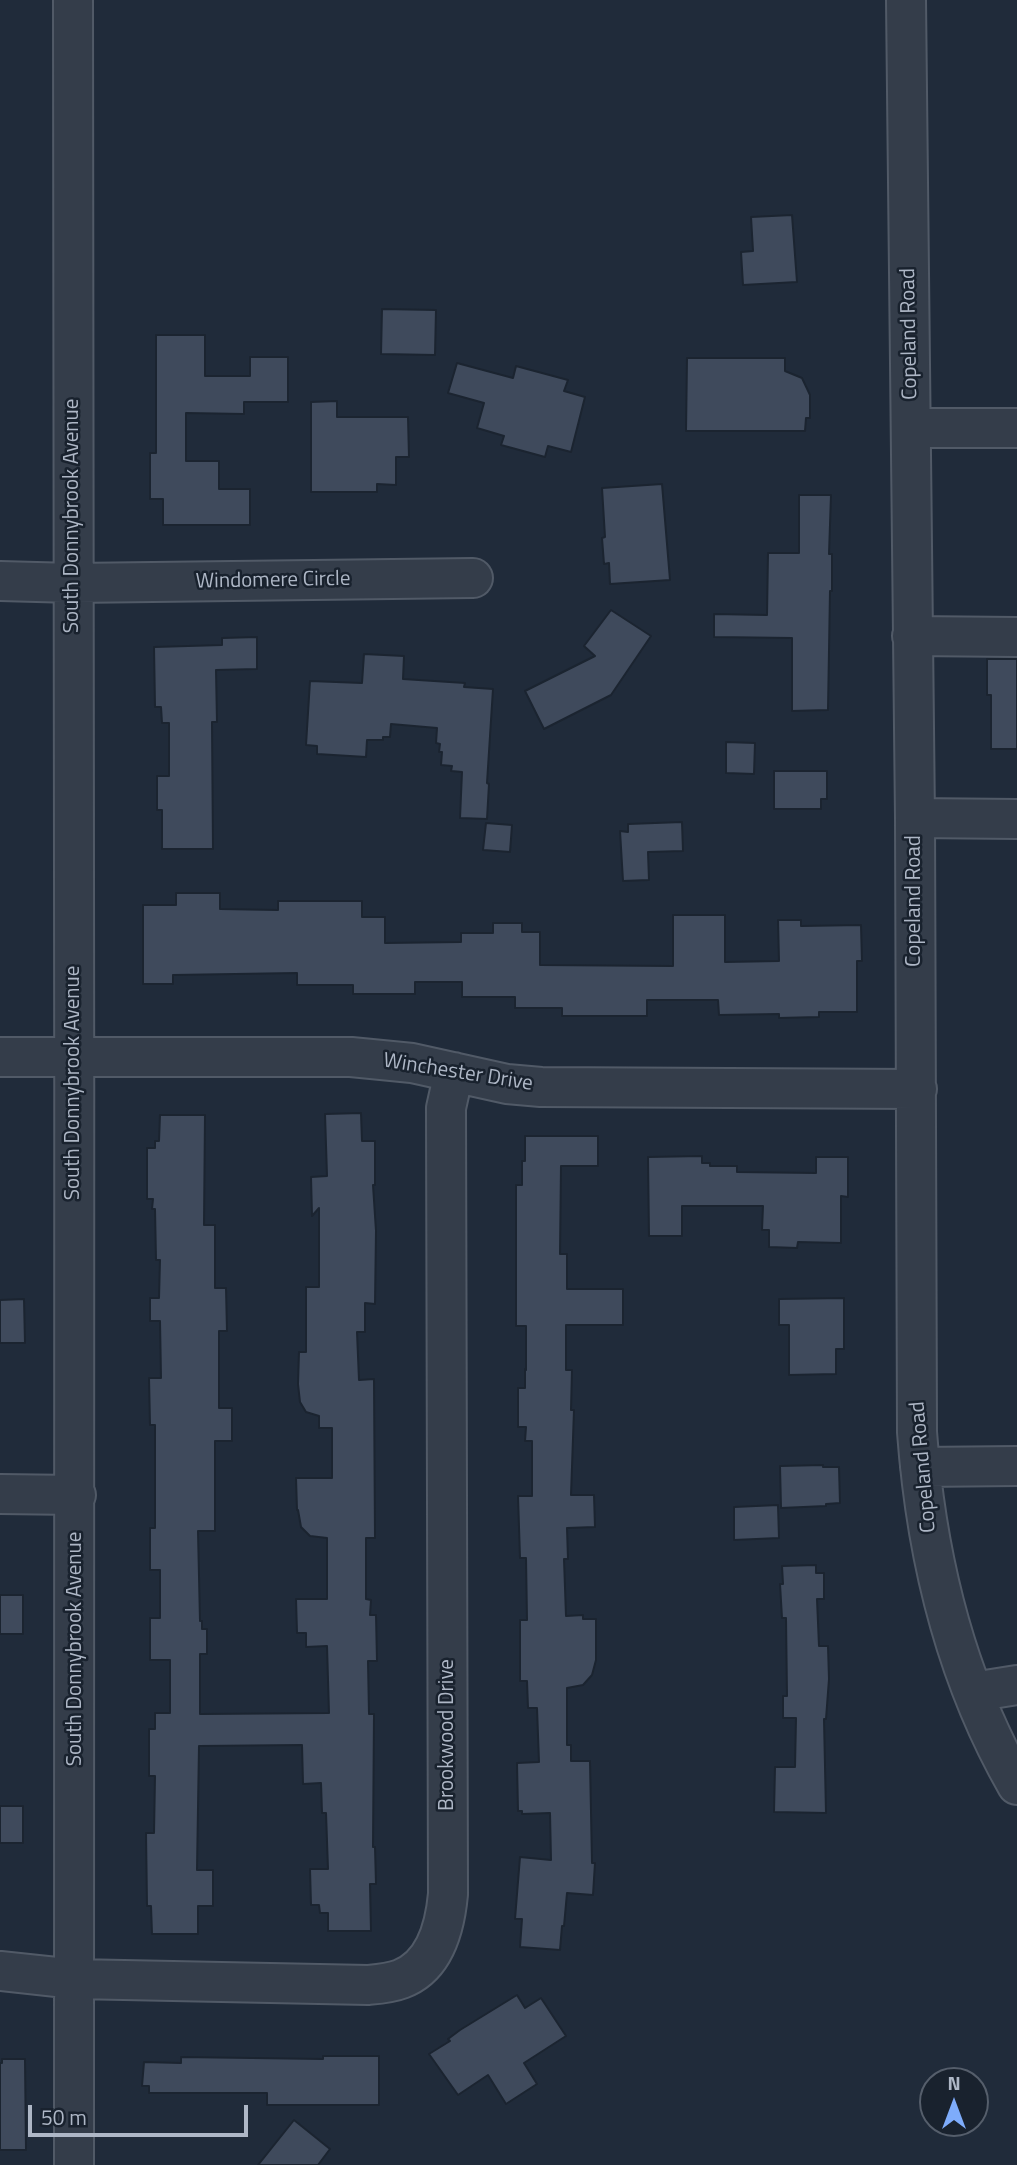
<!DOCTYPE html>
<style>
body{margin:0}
#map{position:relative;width:1017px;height:2165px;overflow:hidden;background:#202b3a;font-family:"Titillium Web",sans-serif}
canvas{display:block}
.north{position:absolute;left:919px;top:2067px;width:70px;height:70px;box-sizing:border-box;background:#19222e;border:2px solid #555e6b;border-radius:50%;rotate:0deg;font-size:19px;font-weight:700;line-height:28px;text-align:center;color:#aeb7c6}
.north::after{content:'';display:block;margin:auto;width:24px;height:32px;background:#7eacfb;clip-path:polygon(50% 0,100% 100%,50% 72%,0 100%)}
.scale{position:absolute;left:28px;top:2105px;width:220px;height:32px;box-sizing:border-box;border:4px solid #aeb7c6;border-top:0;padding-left:9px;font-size:21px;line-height:24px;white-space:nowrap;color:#aeb7c6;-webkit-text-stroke:5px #19222e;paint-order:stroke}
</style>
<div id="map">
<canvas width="1017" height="2165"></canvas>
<div class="north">N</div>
<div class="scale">50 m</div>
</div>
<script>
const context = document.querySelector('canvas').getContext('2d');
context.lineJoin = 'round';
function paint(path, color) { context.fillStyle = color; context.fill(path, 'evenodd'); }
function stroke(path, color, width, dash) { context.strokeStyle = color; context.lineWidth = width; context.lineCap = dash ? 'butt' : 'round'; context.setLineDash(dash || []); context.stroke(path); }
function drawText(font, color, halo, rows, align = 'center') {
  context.font = font + ' "Titillium Web",sans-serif'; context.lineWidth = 5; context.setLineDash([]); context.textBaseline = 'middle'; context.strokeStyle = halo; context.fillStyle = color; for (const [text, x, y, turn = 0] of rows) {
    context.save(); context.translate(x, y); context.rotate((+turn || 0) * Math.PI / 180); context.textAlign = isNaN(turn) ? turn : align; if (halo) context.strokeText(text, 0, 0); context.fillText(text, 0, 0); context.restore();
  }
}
const building = new Path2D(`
 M 792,215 L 797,282 L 743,285 L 741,252 L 753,251 L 751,217 Z
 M 382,309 L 436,310 L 435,355 L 381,354 Z
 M 156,335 L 205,335 L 205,376 L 250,376 L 250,357 L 288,357 L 288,402 L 244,402 L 244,414 L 186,413 L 186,461 L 219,461 L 219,489 L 250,489 L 250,525 L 163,525 L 163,499 L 150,499 L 150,453 L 156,453 Z
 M 687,358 L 785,358 L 785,371 L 802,378 L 810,395 L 810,418 L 806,418 L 805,431 L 686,431 Z
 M 457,363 L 513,378 L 516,366 L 568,380 L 564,391 L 585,397 L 571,452 L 548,446 L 545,457 L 501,445 L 504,436 L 477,428 L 484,403 L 448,393 Z
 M 337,401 L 337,417 L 408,417 L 409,457 L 396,457 L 396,485 L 377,484 L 377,492 L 311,492 L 311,402 Z
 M 662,484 L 670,580 L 610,584 L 609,563 L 604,564 L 602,538 L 605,537 L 602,488 Z
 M 799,495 L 831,495 L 829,554 L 832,554 L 832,591 L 830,591 L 828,710 L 792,711 L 792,638 L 714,637 L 714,614 L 767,615 L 768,553 L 799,553 Z
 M 611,610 L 651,636 L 611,695 L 544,729 L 525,691 L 595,656 L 584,646 Z
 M 257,637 L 257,669 L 216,670 L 217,722 L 212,722 L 213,849 L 162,849 L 162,810 L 157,810 L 157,776 L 169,776 L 169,723 L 162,723 L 161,707 L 155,707 L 154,647 L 222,645 L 222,638 Z
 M 364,654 L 404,656 L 403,679 L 465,683 L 464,687 L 493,689 L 487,783 L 489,784 L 487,819 L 460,818 L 462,772 L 451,771 L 452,766 L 441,765 L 442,752 L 439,752 L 440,744 L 436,743 L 437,728 L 391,724 L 390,737 L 383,737 L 383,740 L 367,740 L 366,757 L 317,754 L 317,746 L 306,745 L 310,681 L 362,683 Z
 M 987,659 L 1017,659 L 1017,749 L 991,749 L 991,695 L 987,695 Z
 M 726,742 L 755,743 L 754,774 L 726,773 Z
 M 774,771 L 827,771 L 827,799 L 821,799 L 821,809 L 774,809 Z
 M 682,822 L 683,851 L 648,852 L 649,880 L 623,881 L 620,831 L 628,832 L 628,824 Z
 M 486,823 L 512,825 L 510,852 L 483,850 Z
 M 176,893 L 220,893 L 220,909 L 278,910 L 278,901 L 362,901 L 362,917 L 385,917 L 385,943 L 461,942 L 461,933 L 493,933 L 493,923 L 522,923 L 522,932 L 540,932 L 540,965 L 673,966 L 673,915 L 725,915 L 725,962 L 779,961 L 778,920 L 801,920 L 801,926 L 861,925 L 862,961 L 857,961 L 857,1012 L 819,1012 L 819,1017 L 779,1018 L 779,1014 L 719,1015 L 718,1000 L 647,1000 L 647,1016 L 562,1016 L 562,1008 L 515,1008 L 515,997 L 462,997 L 462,982 L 415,982 L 415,994 L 353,994 L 353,985 L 297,985 L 297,973 L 173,975 L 173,984 L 143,984 L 143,905 L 176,905 Z
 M 361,1113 L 362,1141 L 375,1141 L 375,1185 L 373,1185 L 376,1231 L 375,1304 L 365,1303 L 365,1332 L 357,1332 L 359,1380 L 374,1379 L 375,1538 L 366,1538 L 366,1599 L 371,1600 L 370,1615 L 376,1615 L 377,1661 L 368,1661 L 369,1714 L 374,1714 L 373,1847 L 375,1847 L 376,1884 L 370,1884 L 371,1931 L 328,1931 L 328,1913 L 320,1913 L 319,1905 L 311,1905 L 310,1869 L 328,1869 L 326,1813 L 322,1813 L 321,1783 L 303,1784 L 302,1745 L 199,1746 L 197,1870 L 213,1870 L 213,1906 L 198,1906 L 198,1934 L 152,1934 L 151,1906 L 147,1906 L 146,1833 L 154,1833 L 155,1776 L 149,1776 L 149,1729 L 155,1729 L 155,1713 L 170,1713 L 170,1660 L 150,1660 L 150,1618 L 160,1618 L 160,1570 L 150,1570 L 150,1528 L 155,1528 L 155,1425 L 150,1425 L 149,1378 L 161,1378 L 160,1321 L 150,1321 L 150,1298 L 159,1298 L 160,1260 L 156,1260 L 155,1209 L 152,1209 L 153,1199 L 147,1199 L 147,1148 L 155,1148 L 155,1141 L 159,1141 L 160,1115 L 205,1115 L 204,1225 L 215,1225 L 215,1288 L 226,1288 L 227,1331 L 219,1331 L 219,1408 L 232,1408 L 232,1441 L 215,1441 L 215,1531 L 198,1531 L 200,1621 L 202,1621 L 202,1629 L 207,1629 L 207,1654 L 200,1654 L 200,1714 L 329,1713 L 327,1646 L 306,1647 L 306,1633 L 297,1633 L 296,1599 L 327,1599 L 327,1538 L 310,1536 L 301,1527 L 298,1510 L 297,1510 L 296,1478 L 332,1478 L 332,1428 L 319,1428 L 319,1416 L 306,1412 L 300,1402 L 298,1384 L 299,1352 L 306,1352 L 306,1287 L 319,1287 L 319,1208 L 312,1216 L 311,1177 L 327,1176 L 325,1114 Z
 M 525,1136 L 598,1136 L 598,1166 L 561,1166 L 560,1254 L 567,1254 L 567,1289 L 623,1289 L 623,1325 L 566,1325 L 566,1370 L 572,1370 L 571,1410 L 574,1410 L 571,1495 L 594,1495 L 595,1527 L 567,1528 L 568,1559 L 564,1559 L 566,1616 L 583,1615 L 583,1619 L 596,1619 L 596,1660 L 592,1675 L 583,1685 L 567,1688 L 567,1745 L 571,1745 L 571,1761 L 590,1761 L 592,1863 L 595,1863 L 593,1895 L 567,1893 L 564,1926 L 562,1926 L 560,1950 L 520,1947 L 522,1919 L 515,1919 L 520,1857 L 551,1860 L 550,1813 L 522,1814 L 522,1811 L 518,1811 L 517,1763 L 539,1762 L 537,1708 L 528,1708 L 527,1681 L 520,1681 L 520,1620 L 527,1620 L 526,1558 L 520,1558 L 518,1496 L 532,1496 L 532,1441 L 525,1441 L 526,1427 L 518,1427 L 518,1388 L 525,1388 L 525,1369 L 526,1370 L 526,1326 L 516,1326 L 516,1185 L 522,1185 L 522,1161 L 525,1161 Z
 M 702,1156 L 702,1163 L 710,1163 L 710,1166 L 737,1166 L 737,1172 L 816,1173 L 816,1157 L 848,1157 L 848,1197 L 841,1196 L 841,1243 L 798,1242 L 797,1248 L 769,1247 L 769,1230 L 762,1230 L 763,1206 L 682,1206 L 682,1236 L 649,1236 L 648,1157 Z
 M 844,1298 L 844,1349 L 836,1349 L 836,1374 L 789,1375 L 789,1325 L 779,1325 L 779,1299 Z
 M 24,1299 L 25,1343 L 0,1343 L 0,1300 Z
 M 823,1465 L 823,1467 L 839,1467 L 840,1503 L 826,1504 L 826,1506 L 781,1508 L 780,1466 Z
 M 778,1505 L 779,1538 L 734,1540 L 734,1507 Z
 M 816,1565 L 816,1573 L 824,1573 L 824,1599 L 817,1599 L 819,1646 L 828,1646 L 829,1679 L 826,1719 L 824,1719 L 826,1813 L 774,1812 L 775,1767 L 795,1767 L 796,1718 L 783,1718 L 783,1696 L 787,1696 L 786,1618 L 782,1618 L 780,1584 L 783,1584 L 782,1566 Z
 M 0,1595 L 23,1595 L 23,1634 L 0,1634 Z
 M 0,1806 L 23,1806 L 23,1843 L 0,1843 Z
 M 517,1995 L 525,2008 L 541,1998 L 566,2036 L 524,2063 L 537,2084 L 506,2104 L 488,2075 L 458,2095 L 429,2054 L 450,2041 L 448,2039 L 460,2030 Z
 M 323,2056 L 379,2056 L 379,2105 L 267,2105 L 267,2093 L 149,2093 L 149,2086 L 142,2086 L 144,2062 L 181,2063 L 181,2057 L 323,2059 Z
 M 2,2059 L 25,2059 L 26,2150 L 0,2150 L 0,2063 L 2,2063 Z
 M 294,2120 L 330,2149 L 318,2165 L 258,2165 Z`);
const minor = new Path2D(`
 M 73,0 C 72,722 77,1443 74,2165
 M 906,0 L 915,818 L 917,1432 C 926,1555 955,1677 1017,1785
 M 912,428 L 1017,428
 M 0,581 L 73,583 L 473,578
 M 912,636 L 1017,637
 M 915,818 L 1017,819
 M 0,1057 L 351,1057 L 412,1063 L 507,1084 L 541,1087 L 917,1089
 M 920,1467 L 1017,1466
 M 0,1494 L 76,1495
 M 973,1692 L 1017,1685
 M 0,1971 L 75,1979 L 368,1985 C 379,1984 391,1983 401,1979 C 435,1966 445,1927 448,1894 L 446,1108 L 454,1072`);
const streetNames = [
 ["Copeland Road",910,334,-91],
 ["South Donnybrook Avenue",73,516,-90],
 ["Windomere Circle",273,581,-1],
 ["Copeland Road",915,901,-90],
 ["Winchester Drive",458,1073,9],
 ["South Donnybrook Avenue",74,1083,-90],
 ["Copeland Road",924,1467,-95],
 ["South Donnybrook Avenue",76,1649,-90],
 ["Brookwood Drive",448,1735,-90]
];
paint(building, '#3f4a5c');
stroke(building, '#1b2430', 2);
stroke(minor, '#515a67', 42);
stroke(minor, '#343d4a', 38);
drawText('21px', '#aeb7c6', '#19222e', streetNames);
</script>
